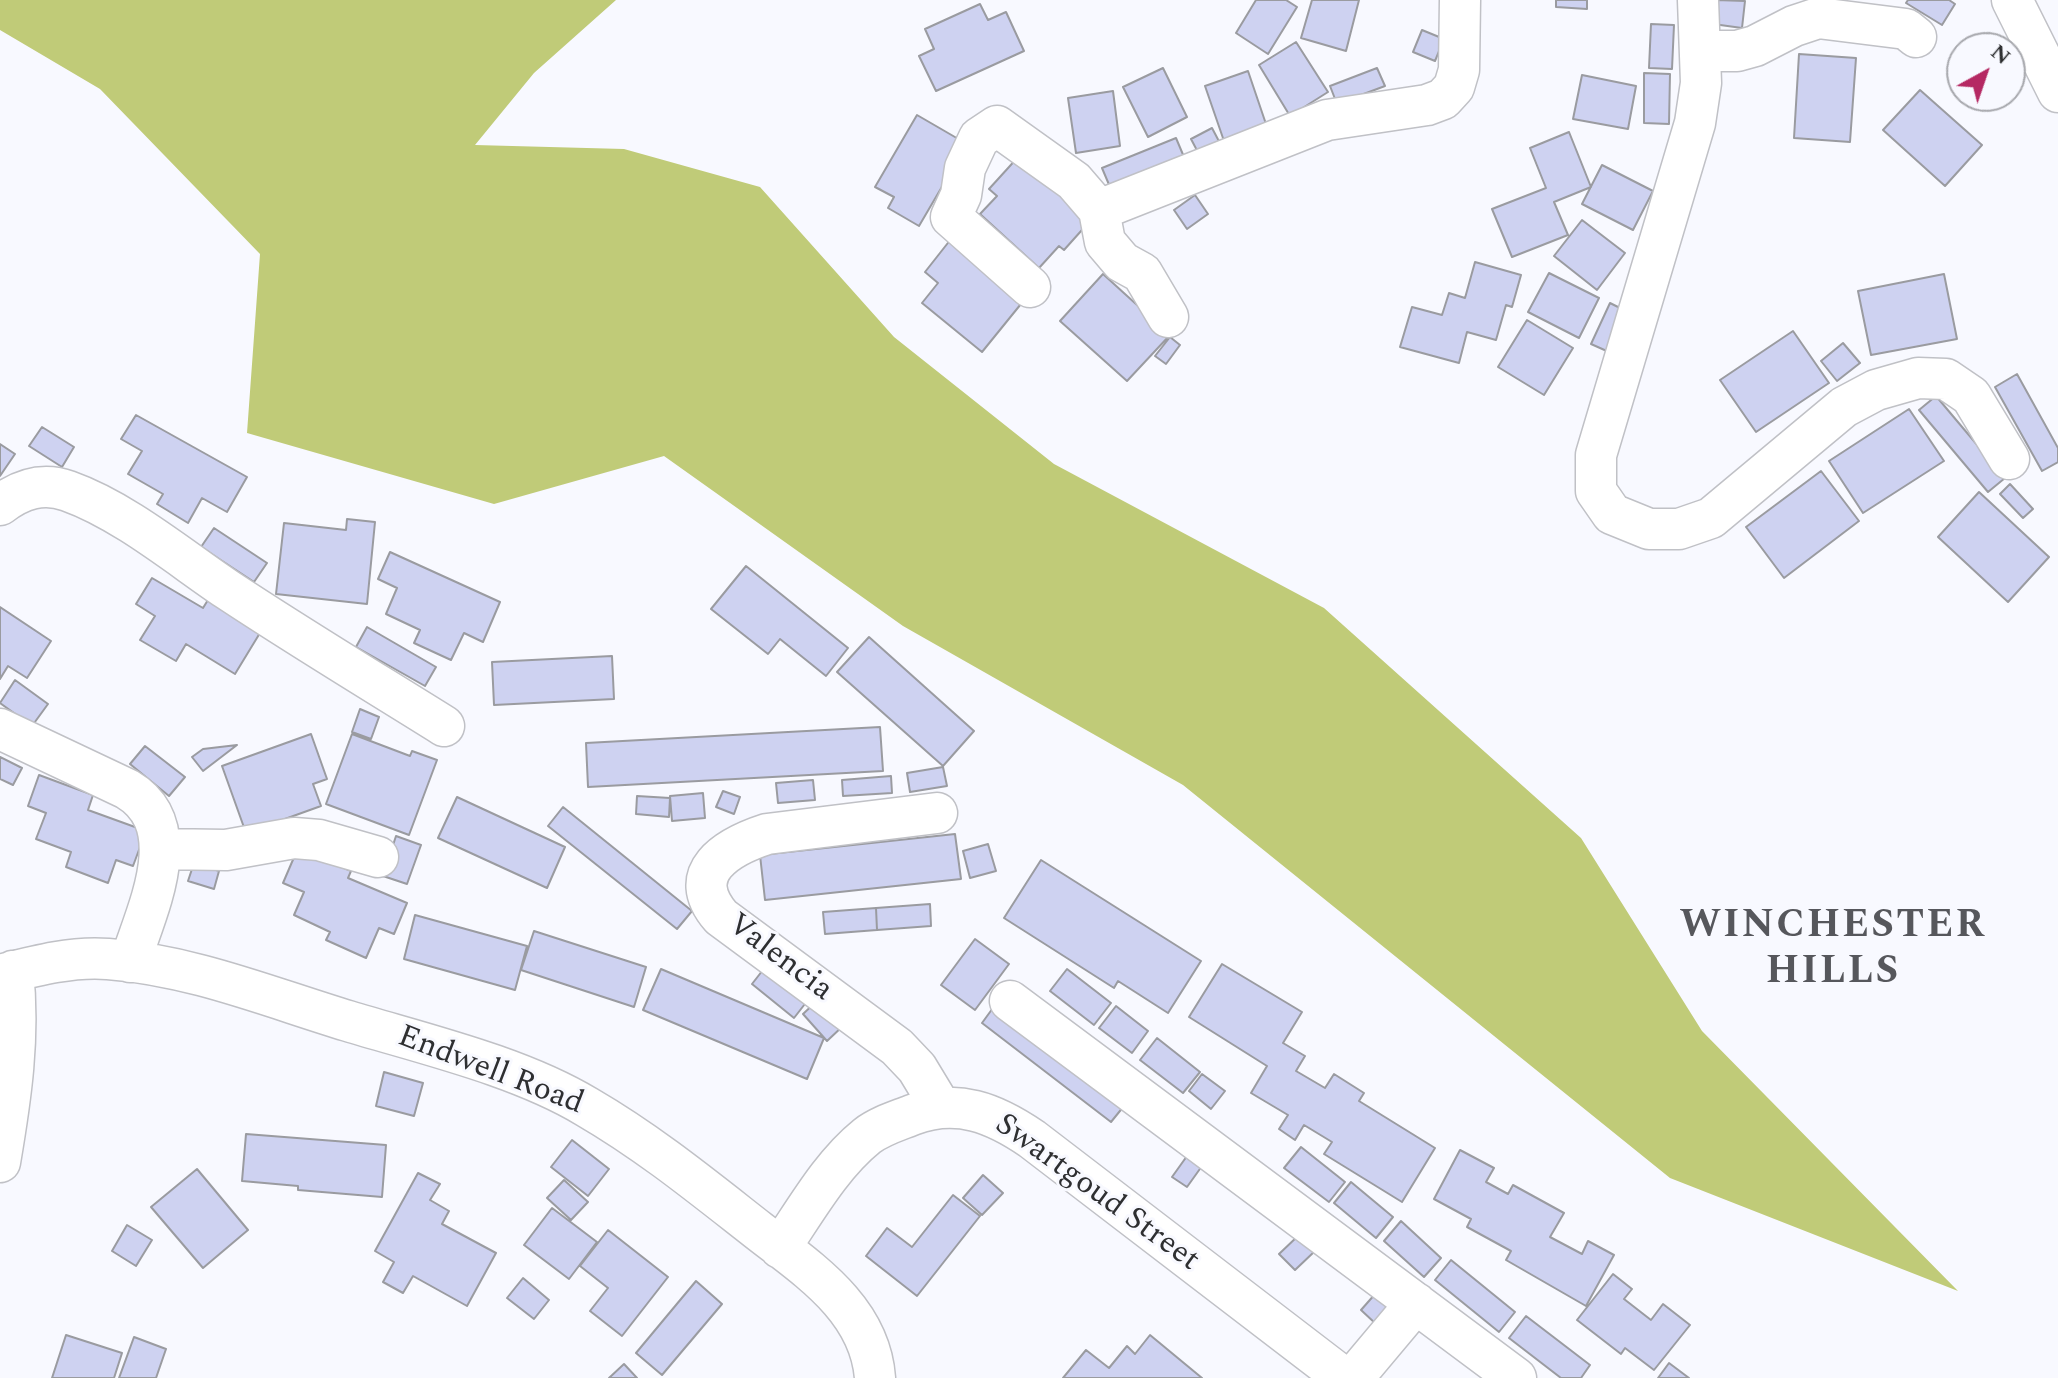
<!DOCTYPE html>
<style>
body{margin:0}
#map{position:relative;width:2058px;height:1378px;overflow:hidden;background:#f8f9ff;font-family:Spectral,serif}
canvas{display:block}
.north{position:absolute;left:1946px;top:32px;width:80px;height:80px;box-sizing:border-box;background:#f8f9ff;border:2px solid #a7a8ad;border-radius:50%;rotate:40deg;font-size:22px;font-weight:700;line-height:32px;text-align:center;color:#2e2f31}
.north::after{content:'';display:block;margin:auto;width:28px;height:36px;background:#b52963;clip-path:polygon(50% 0,100% 100%,50% 72%,0 100%)}
</style>
<div id="map">
<canvas width="2058" height="1378"></canvas>
<div class="north">N</div>
</div>
<script>
const context = document.querySelector('canvas').getContext('2d');
context.lineJoin = 'round';
function paint(path, color) { context.fillStyle = color; context.fill(path, 'evenodd'); }
function stroke(path, color, width, dash) { context.strokeStyle = color; context.lineWidth = width; context.lineCap = dash ? 'butt' : 'round'; context.setLineDash(dash || []); context.stroke(path); }
function drawText(font, color, halo, rows, align = 'center') {
  context.font = font + ' Spectral,serif'; context.lineWidth = 6; context.setLineDash([]); context.textBaseline = 'middle'; context.strokeStyle = halo; context.fillStyle = color; for (const [text, x, y, turn = 0] of rows) {
    context.save(); context.translate(x, y); context.rotate((+turn || 0) * Math.PI / 180); context.textAlign = isNaN(turn) ? turn : align; if (halo) context.strokeText(text, 0, 0); context.fillText(text, 0, 0); context.restore();
  }
}
const forest = new Path2D(`
 M 0,0 L 616,0 L 534,73 L 475,145 L 624,149 L 760,187 L 894,337 L 1054,464 L 1324,608 L 1581,838 L 1702,1031 L 1958,1291 L 1670,1178 L 1183,785 L 903,626 L 664,456 L 494,504 L 247,433 L 260,254 L 100,89 L 0,30 Z`);
const building = new Path2D(`
 M 1256,0 L 1286,0 L 1297,7 L 1268,54 L 1236,33 Z
 M 1312,0 L 1359,0 L 1346,51 L 1301,38 Z
 M 1556,0 L 1587,0 L 1587,9 L 1556,7 Z
 M 1716,0 L 1745,1 L 1742,28 L 1713,24 Z
 M 1908,0 L 1949,0 L 1955,4 L 1942,25 L 1906,3 Z
 M 980,4 L 988,20 L 1006,12 L 1024,51 L 936,91 L 919,56 L 934,49 L 925,29 Z
 M 1651,24 L 1674,25 L 1672,69 L 1649,68 Z
 M 1422,30 L 1444,39 L 1435,61 L 1413,52 Z
 M 1296,42 L 1328,92 L 1290,116 L 1259,65 Z
 M 1799,54 L 1856,58 L 1850,142 L 1794,138 Z
 M 1163,68 L 1187,117 L 1148,137 L 1123,87 Z
 M 1377,68 L 1385,86 L 1337,104 L 1330,86 Z
 M 1248,71 L 1267,127 L 1224,141 L 1205,86 Z
 M 1644,73 L 1670,74 L 1669,124 L 1644,123 Z
 M 1582,75 L 1636,86 L 1628,129 L 1573,119 Z
 M 1920,90 L 1982,145 L 1945,186 L 1883,130 Z
 M 1113,91 L 1120,146 L 1076,153 L 1068,98 Z
 M 917,115 L 967,144 L 919,226 L 888,208 L 894,197 L 875,187 Z
 M 1212,128 L 1222,147 L 1201,158 L 1191,139 Z
 M 1569,132 L 1591,187 L 1554,202 L 1568,235 L 1512,257 L 1492,209 L 1546,188 L 1530,148 Z
 M 1176,138 L 1184,157 L 1110,187 L 1102,168 Z
 M 1019,156 L 1090,221 L 1064,250 L 1059,246 L 1039,268 L 980,214 L 997,196 L 989,189 Z
 M 1602,165 L 1653,191 L 1633,230 L 1582,204 Z
 M 1195,195 L 1208,214 L 1187,229 L 1174,210 Z
 M 1582,220 L 1625,253 L 1597,290 L 1554,256 Z
 M 951,239 L 1025,299 L 982,352 L 922,303 L 938,283 L 925,272 Z
 M 1475,262 L 1521,275 L 1512,307 L 1506,305 L 1496,340 L 1467,332 L 1459,363 L 1400,347 L 1412,307 L 1442,315 L 1449,293 L 1465,298 Z
 M 1549,273 L 1599,298 L 1579,338 L 1528,312 Z
 M 1103,274 L 1170,335 L 1127,381 L 1060,321 Z
 M 1944,274 L 1957,339 L 1871,355 L 1858,291 Z
 M 1610,303 L 1628,312 L 1609,352 L 1591,344 Z
 M 1527,320 L 1573,348 L 1544,395 L 1498,367 Z
 M 1793,331 L 1829,383 L 1756,432 L 1720,380 Z
 M 1170,337 L 1180,345 L 1166,364 L 1155,356 Z
 M 1843,343 L 1860,363 L 1837,381 L 1821,361 Z
 M 2017,374 L 2058,448 L 2058,462 L 2042,471 L 1995,387 Z
 M 1936,396 L 2005,478 L 1988,492 L 1919,410 Z
 M 1909,409 L 1944,461 L 1863,513 L 1829,461 Z
 M 136,415 L 247,477 L 227,512 L 202,498 L 188,523 L 157,504 L 163,494 L 128,474 L 142,451 L 121,439 Z
 M 42,427 L 74,447 L 62,467 L 29,446 Z
 M 0,444 L 15,454 L 0,476 Z
 M 1821,471 L 1859,521 L 1784,578 L 1746,527 Z
 M 2010,484 L 2033,509 L 2023,518 L 2000,494 Z
 M 1979,492 L 2049,557 L 2008,602 L 1938,537 Z
 M 347,519 L 375,522 L 367,604 L 276,594 L 284,523 L 346,530 Z
 M 214,528 L 267,563 L 254,582 L 201,547 Z
 M 390,552 L 500,602 L 483,642 L 464,633 L 451,660 L 414,643 L 420,630 L 386,614 L 397,588 L 378,579 Z
 M 746,566 L 848,648 L 826,676 L 780,639 L 768,654 L 711,609 Z
 M 152,578 L 203,608 L 211,595 L 263,628 L 235,674 L 186,644 L 176,661 L 140,640 L 155,616 L 136,604 Z
 M 0,607 L 51,641 L 27,678 L 8,666 L 0,679 Z
 M 367,627 L 436,667 L 425,686 L 356,647 Z
 M 869,637 L 974,731 L 943,766 L 837,672 Z
 M 612,656 L 614,699 L 494,705 L 492,662 Z
 M 15,680 L 48,704 L 32,726 L 0,703 Z
 M 360,709 L 379,717 L 371,739 L 352,732 Z
 M 880,727 L 883,771 L 588,787 L 586,743 Z
 M 311,734 L 327,779 L 313,784 L 321,806 L 246,833 L 222,766 Z
 M 352,734 L 410,756 L 412,751 L 437,760 L 409,835 L 326,804 Z
 M 237,745 L 203,771 L 192,757 L 203,749 Z
 M 145,746 L 185,777 L 169,796 L 130,764 Z
 M 0,757 L 22,768 L 13,785 L 0,779 Z
 M 943,767 L 947,786 L 910,792 L 907,773 Z
 M 39,775 L 93,795 L 88,810 L 146,831 L 133,866 L 116,860 L 108,883 L 66,867 L 71,852 L 36,839 L 46,813 L 28,806 Z
 M 891,776 L 892,793 L 843,796 L 842,780 Z
 M 813,780 L 815,800 L 778,803 L 776,783 Z
 M 723,791 L 740,797 L 734,814 L 716,807 Z
 M 703,793 L 705,818 L 672,821 L 670,796 Z
 M 637,796 L 670,798 L 669,817 L 636,814 Z
 M 457,797 L 565,847 L 547,888 L 438,838 Z
 M 563,807 L 692,911 L 677,929 L 548,826 Z
 M 955,834 L 961,879 L 765,900 L 760,855 Z
 M 396,836 L 421,845 L 407,884 L 383,876 Z
 M 988,844 L 996,871 L 970,878 L 963,851 Z
 M 298,848 L 351,871 L 348,878 L 407,903 L 394,934 L 379,928 L 366,958 L 326,940 L 330,932 L 294,915 L 304,892 L 283,883 Z
 M 1041,860 L 1201,961 L 1168,1013 L 1118,981 L 1114,988 L 1004,918 Z
 M 194,863 L 219,871 L 214,889 L 188,881 Z
 M 930,904 L 931,926 L 877,930 L 876,908 Z
 M 876,908 L 877,930 L 825,934 L 823,912 Z
 M 415,915 L 527,946 L 515,990 L 404,959 Z
 M 534,931 L 646,967 L 634,1007 L 521,970 Z
 M 975,939 L 1009,964 L 975,1010 L 941,985 Z
 M 1222,964 L 1302,1012 L 1283,1043 L 1305,1056 L 1296,1071 L 1325,1088 L 1334,1074 L 1364,1093 L 1359,1101 L 1435,1148 L 1402,1202 L 1324,1154 L 1332,1142 L 1304,1125 L 1295,1140 L 1279,1129 L 1288,1115 L 1251,1093 L 1267,1066 L 1189,1017 Z
 M 766,966 L 808,1000 L 794,1018 L 752,984 Z
 M 661,969 L 824,1038 L 807,1079 L 643,1010 Z
 M 1067,969 L 1111,1003 L 1094,1025 L 1050,991 Z
 M 819,999 L 844,1025 L 827,1041 L 803,1014 Z
 M 998,1001 L 1128,1101 L 1111,1122 L 982,1023 Z
 M 1116,1006 L 1148,1031 L 1132,1053 L 1099,1028 Z
 M 1157,1038 L 1200,1072 L 1183,1093 L 1140,1060 Z
 M 384,1072 L 423,1083 L 414,1116 L 376,1106 Z
 M 1202,1074 L 1225,1091 L 1211,1109 L 1189,1091 Z
 M 246,1134 L 386,1145 L 382,1197 L 298,1190 L 298,1186 L 242,1181 Z
 M 572,1140 L 609,1169 L 588,1196 L 551,1167 Z
 M 1301,1147 L 1345,1182 L 1329,1202 L 1284,1168 Z
 M 1460,1150 L 1494,1168 L 1486,1182 L 1508,1194 L 1513,1185 L 1564,1213 L 1550,1237 L 1582,1254 L 1588,1241 L 1614,1255 L 1586,1306 L 1506,1260 L 1511,1251 L 1467,1227 L 1471,1219 L 1434,1199 Z
 M 1187,1156 L 1202,1166 L 1187,1187 L 1172,1177 Z
 M 197,1169 L 248,1230 L 203,1268 L 151,1207 Z
 M 418,1173 L 440,1184 L 430,1200 L 449,1211 L 442,1224 L 496,1253 L 467,1306 L 413,1276 L 403,1293 L 383,1282 L 394,1262 L 375,1251 Z
 M 983,1175 L 1003,1193 L 982,1215 L 963,1198 Z
 M 564,1180 L 588,1202 L 571,1220 L 547,1198 Z
 M 1351,1182 L 1393,1217 L 1376,1238 L 1334,1203 Z
 M 953,1195 L 980,1216 L 917,1296 L 866,1256 L 887,1228 L 912,1247 Z
 M 552,1208 L 597,1242 L 569,1279 L 524,1245 Z
 M 1401,1221 L 1441,1258 L 1424,1277 L 1384,1241 Z
 M 127,1225 L 152,1240 L 136,1266 L 112,1251 Z
 M 608,1230 L 668,1277 L 622,1336 L 590,1311 L 608,1288 L 580,1266 Z
 M 1299,1235 L 1315,1251 L 1295,1270 L 1279,1254 Z
 M 1451,1260 L 1515,1312 L 1499,1332 L 1435,1280 Z
 M 1613,1274 L 1632,1289 L 1624,1299 L 1651,1320 L 1663,1304 L 1690,1325 L 1654,1370 L 1625,1348 L 1621,1354 L 1577,1320 Z
 M 523,1278 L 549,1300 L 534,1319 L 507,1298 Z
 M 696,1281 L 722,1304 L 662,1375 L 636,1353 Z
 M 1376,1293 L 1392,1306 L 1376,1324 L 1361,1310 Z
 M 1526,1316 L 1590,1365 L 1581,1378 L 1561,1378 L 1509,1338 Z
 M 66,1335 L 122,1353 L 114,1378 L 52,1378 Z
 M 1150,1335 L 1202,1378 L 1063,1378 L 1086,1350 L 1109,1368 L 1127,1346 L 1135,1354 Z
 M 134,1337 L 166,1349 L 156,1378 L 119,1378 Z
 M 1669,1363 L 1689,1378 L 1658,1378 Z
 M 624,1364 L 637,1378 L 609,1378 Z`);
const minor = new Path2D(`
 M 1698,0 L 1701,83 L 1695,123 L 1596,455 L 1596,491 L 1612,514 L 1649,529 L 1679,529 L 1711,518 L 1844,407 L 1876,390 L 1918,378 L 1946,379 L 1971,396 L 2009,459
 M 2012,0 L 2058,92
 M 1700,51 L 1737,51 L 1755,46 L 1794,26 L 1818,18 L 1906,29 L 1916,37
 M 1099,210 L 1327,120 L 1427,105 L 1443,99 L 1454,87 L 1459,70 L 1460,0
 M 1030,287 L 951,217 L 961,195 L 965,168 L 979,138 L 997,126 L 1074,181 L 1099,210 L 1105,242 L 1122,262 L 1142,273 L 1168,317
 M 0,505 C 21,489 43,482 68,491 C 124,511 179,557 228,590 C 299,637 372,681 444,726
 M 0,729 L 127,789 C 189,826 147,909 130,962
 M 937,813 L 767,834 C 727,847 683,873 721,917 L 897,1047 L 917,1068 L 940,1106
 M 160,849 L 226,850 L 294,838 L 319,840 L 378,857
 M 0,975 C 35,966 72,956 108,959 C 191,965 269,997 348,1021 C 424,1044 519,1066 587,1107 C 649,1143 704,1188 759,1231 C 809,1270 870,1309 875,1378
 M 1010,1001 L 1516,1378
 M 0,1162 C 11,1098 20,1037 13,971
 M 780,1248 C 806,1210 831,1165 867,1136 C 880,1126 897,1121 912,1115 C 957,1098 994,1113 1032,1139 L 1344,1378
 M 1353,1378 L 1416,1303`);
const streetNames = [
 ["Valencia",779,959,37],
 ["Endwell Road",490,1072,21],
 ["Swartgoud Street",1096,1194,36]
];
const districtNames = [
 ["WINCHESTER",1833,928],
 ["HILLS",1833,974]
];
paint(forest, '#c0cb78');
paint(building, '#ced2f1');
stroke(building, '#9a9ba0', 2);
stroke(minor, '#c0c1c6', 43);
stroke(minor, '#fff', 40);
drawText('32px', '#2e2f31', '#f8f9ff', streetNames);
context.letterSpacing = '2px';
drawText('bold 40px', '#56575c', '#f8f9ff', districtNames);
context.letterSpacing = '0px';
</script>
